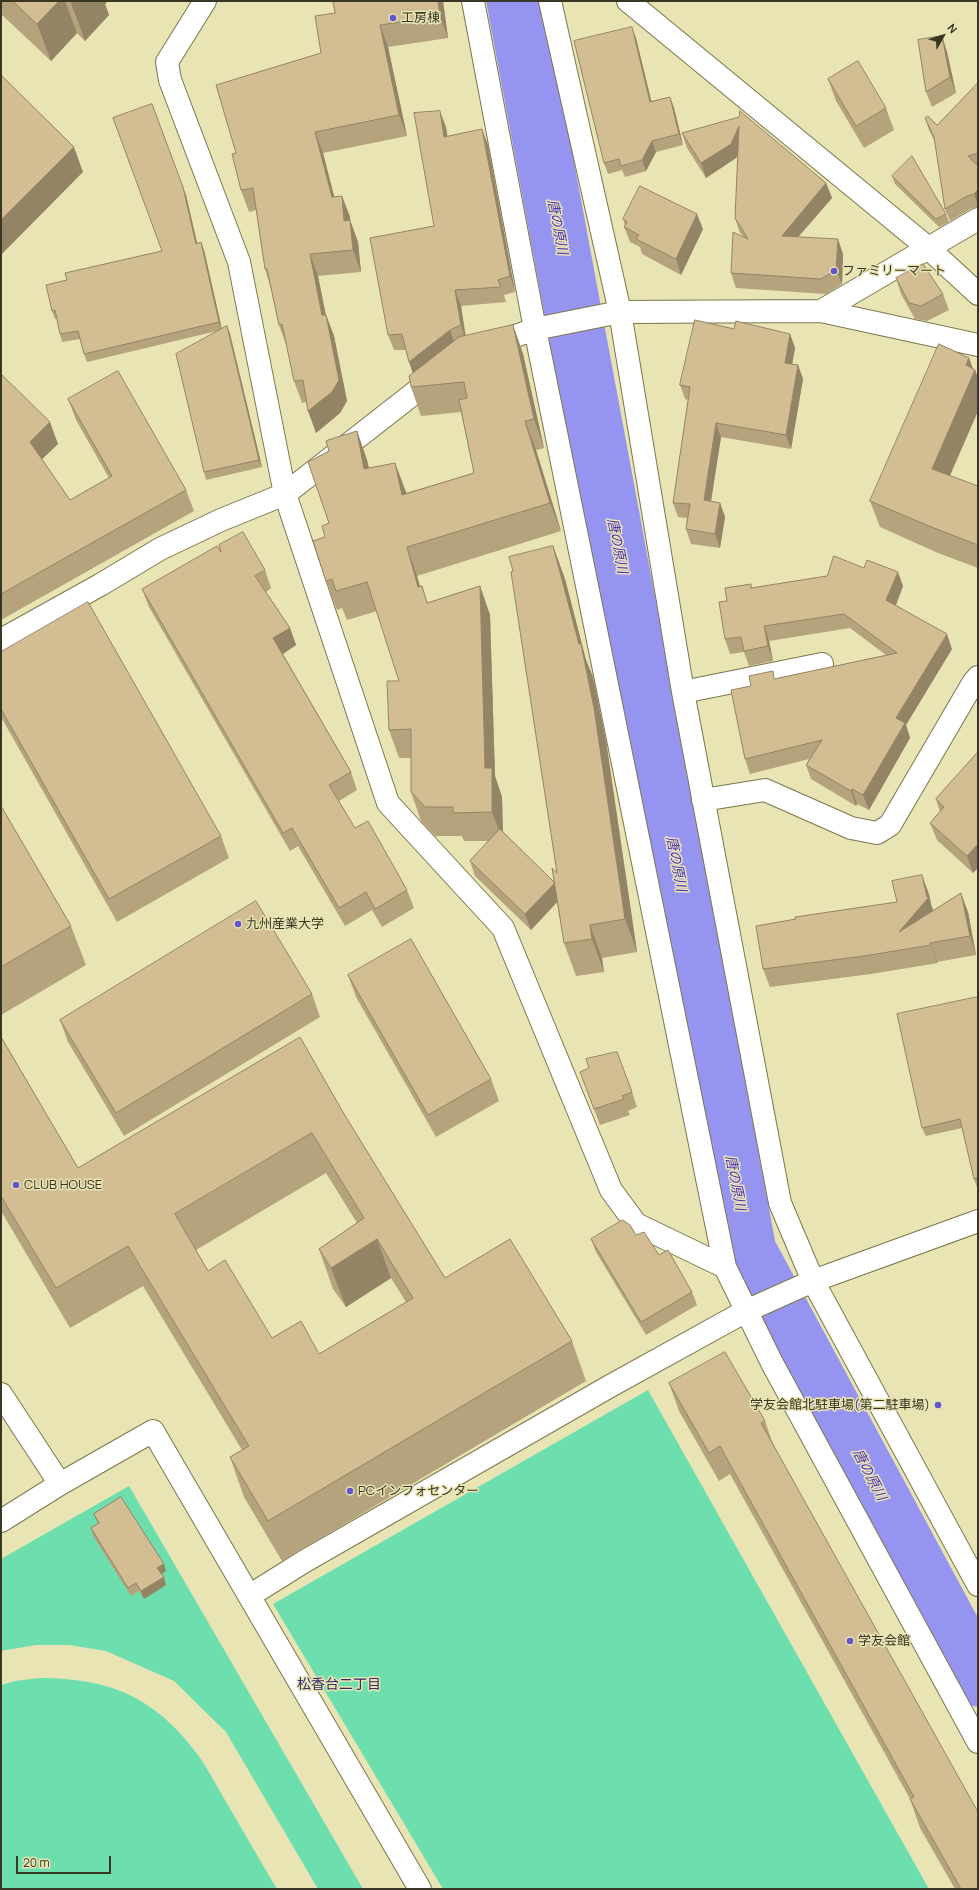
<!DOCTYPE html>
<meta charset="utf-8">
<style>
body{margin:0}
#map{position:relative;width:979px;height:1890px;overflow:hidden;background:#e8e4b4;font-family:Manrope,sans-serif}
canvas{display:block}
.frame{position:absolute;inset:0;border:2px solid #383724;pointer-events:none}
.north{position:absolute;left:923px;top:16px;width:40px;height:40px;-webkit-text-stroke:3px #e8e4b4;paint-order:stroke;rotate:51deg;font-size:11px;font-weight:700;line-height:16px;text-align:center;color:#383724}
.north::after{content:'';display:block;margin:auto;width:14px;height:18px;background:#383724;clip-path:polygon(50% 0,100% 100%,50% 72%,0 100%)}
.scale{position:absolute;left:16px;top:1856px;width:95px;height:18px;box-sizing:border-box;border:2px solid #383724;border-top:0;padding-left:5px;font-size:12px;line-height:14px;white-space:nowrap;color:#383724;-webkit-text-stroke:3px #e8e4b4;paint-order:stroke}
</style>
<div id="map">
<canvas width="979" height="1890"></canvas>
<div class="frame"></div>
<div class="north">N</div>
<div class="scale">20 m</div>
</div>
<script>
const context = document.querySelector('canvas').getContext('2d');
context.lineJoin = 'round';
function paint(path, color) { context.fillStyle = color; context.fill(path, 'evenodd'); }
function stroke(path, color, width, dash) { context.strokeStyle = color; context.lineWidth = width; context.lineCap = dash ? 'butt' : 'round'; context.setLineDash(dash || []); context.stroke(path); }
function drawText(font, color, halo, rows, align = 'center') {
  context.font = font + ' Manrope,"Noto Sans JP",sans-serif'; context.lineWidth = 3; context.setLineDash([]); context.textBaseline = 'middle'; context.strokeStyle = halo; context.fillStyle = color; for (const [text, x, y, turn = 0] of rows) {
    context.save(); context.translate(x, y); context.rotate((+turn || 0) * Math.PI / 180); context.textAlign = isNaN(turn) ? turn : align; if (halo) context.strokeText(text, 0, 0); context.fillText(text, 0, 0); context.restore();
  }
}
const green = new Path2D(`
 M 648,1390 L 929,1889 L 443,1889 L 273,1604 Z
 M 129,1486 L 363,1889 L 318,1889 L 226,1732 L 174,1681 L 106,1651 L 69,1645 L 36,1645 L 1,1651 L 1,1559 Z
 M 39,1678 C 110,1678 155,1697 198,1755 C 208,1769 216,1785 225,1800 C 242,1829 259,1859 277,1889 L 1,1889 L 1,1685 L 15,1681 Z`);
const river = new Path2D(`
 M 515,1 L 748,1251 L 978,1678`);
const minor = new Path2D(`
 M 205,1 L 167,62 L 170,80 L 239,262 L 285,494 L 388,803 L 503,928 L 611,1190 L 636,1224 L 725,1267 L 772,1363 L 978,1742
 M 473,1 L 535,329 L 725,1267
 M 550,1 L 620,312 L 683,692 L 780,1203 L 813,1281 L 978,1585
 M 628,1 L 927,247 L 978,294
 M 821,311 L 978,219
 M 490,345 L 535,329 L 620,312 L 821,311 L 978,345
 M 1,640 L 100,585 L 160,549 L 221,520 L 285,494 L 436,376
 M 683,692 L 822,664
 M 703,800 L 765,790 L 851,828 L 877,833 L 890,825 L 973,683 L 978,677
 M 1,1394 L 60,1484
 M 1,1521 L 60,1484 L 153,1431 L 420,1889
 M 249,1596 L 305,1561 L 612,1385 L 746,1311 L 813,1281 L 978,1221`);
const wall = new Path2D(`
 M 1,1 L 108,1 L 105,4 L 109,15 L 85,41 L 77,33 L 51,61 L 1,14 Z
 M 333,1 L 443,1 L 448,38 L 388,47 L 407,136 L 323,153 L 334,197 L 342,196 L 350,217 L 350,220 L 358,242 L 361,272 L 318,276 L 326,315 L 334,336 L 347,401 L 340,413 L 316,433 L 306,402 L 302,403 L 294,381 L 287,347 L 279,325 L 270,285 L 265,269 L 256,210 L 249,212 L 241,190 L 236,153 L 321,53 L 335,13 Z
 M 942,36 L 947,52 L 956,93 L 932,107 L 926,92 Z
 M 636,38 L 651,101 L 670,97 L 674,108 L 683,145 L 656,152 L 646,171 L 625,177 L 622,170 L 608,174 L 604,163 Z
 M 828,79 L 886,108 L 894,130 L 864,148 L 836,101 Z
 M 978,83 L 978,207 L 972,208 L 950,221 L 945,209 L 935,142 L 929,130 L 925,118 L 937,125 Z
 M 446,127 L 447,136 L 488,145 L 515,292 L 504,295 L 506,302 L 461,306 L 466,336 L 513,325 L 523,354 L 544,448 L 536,450 L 561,531 L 417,576 L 420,586 L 428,603 L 480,586 L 490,615 L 495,776 L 502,797 L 503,832 L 554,882 L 557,873 L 513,571 L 553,546 L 565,579 L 586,660 L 593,677 L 606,741 L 637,952 L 602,958 L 604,972 L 576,976 L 564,943 L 557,902 L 531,930 L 475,876 L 470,861 L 489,841 L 464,841 L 462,836 L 435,836 L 421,821 L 411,792 L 411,758 L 399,758 L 389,730 L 399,681 L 377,611 L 347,620 L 342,608 L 337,610 L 326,581 L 325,537 L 329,523 L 329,451 L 357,431 L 367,460 L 369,468 L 395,463 L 406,493 L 474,473 L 461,412 L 421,416 L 411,387 L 413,373 L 406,350 L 394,350 L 388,335 L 434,226 Z
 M 682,133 L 826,183 L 832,198 L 798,237 L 843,254 L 842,284 L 826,294 L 736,288 L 731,273 L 743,236 L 740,233 L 735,218 L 738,154 L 736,158 L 706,178 L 687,148 Z
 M 892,176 L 946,214 L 949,222 L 939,227 L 895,184 Z
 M 186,195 L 197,243 L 204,250 L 222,329 L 227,326 L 230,334 L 262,467 L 206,480 L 204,472 L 217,331 L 87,362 L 84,354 L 80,339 L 62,342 L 60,334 L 57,318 L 55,319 L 52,311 L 67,280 L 162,251 Z
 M 623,219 L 703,229 L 681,275 L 642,254 L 640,247 L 630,242 L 624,227 L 625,225 Z
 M 896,278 L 943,294 L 949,310 L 927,321 L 915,319 L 901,294 Z
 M 734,329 L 790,334 L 795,348 L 792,364 L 798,365 L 803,379 L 791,449 L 721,437 L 711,501 L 720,503 L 725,517 L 720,548 L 691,544 L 686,529 L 687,518 L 678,517 L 673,503 L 688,400 L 685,399 L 680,385 Z
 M 969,358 L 973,369 L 975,370 L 978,378 L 978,411 L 950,476 L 978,486 L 978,568 L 938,553 L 880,527 L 870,501 Z
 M 1,374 L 58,444 L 42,459 L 70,500 L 109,478 L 76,420 L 68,399 L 186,490 L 194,511 L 1,620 Z
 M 221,552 L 265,570 L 271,588 L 266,592 L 290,628 L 296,645 L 283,654 L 351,772 L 357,790 L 339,801 L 355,828 L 407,890 L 414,908 L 382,927 L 372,910 L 345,926 L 298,846 L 290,851 L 149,607 L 142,589 Z
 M 903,586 L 896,605 L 952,649 L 906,725 L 910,738 L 869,810 L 857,804 L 856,806 L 811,779 L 806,765 L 809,759 L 750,774 L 745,759 L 751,686 L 775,679 L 886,655 L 850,628 L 769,641 L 773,661 L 749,666 L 744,652 L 730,654 L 725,639 L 752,588 Z
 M 1,652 L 221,836 L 229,858 L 117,922 L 1,717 Z
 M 978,752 L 973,873 L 937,840 L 930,823 L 940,812 L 936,799 Z
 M 1,806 L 71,926 L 86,965 L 1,1015 Z
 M 929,894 L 931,904 L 933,910 L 968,912 L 976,955 L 937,962 L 938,963 L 871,974 L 770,987 L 763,969 L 897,902 Z
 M 348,975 L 491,1079 L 499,1101 L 436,1137 L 356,997 Z
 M 312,994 L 320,1017 L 124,1136 L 68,1042 L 60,1020 Z
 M 978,997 L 978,1187 L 977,1187 L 974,1179 L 962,1128 L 926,1136 L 922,1128 Z
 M 1,1037 L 78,1168 L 344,1114 L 445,1278 L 572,1341 L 586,1381 L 282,1561 L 244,1497 L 230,1457 L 242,1450 L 143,1286 L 70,1328 L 1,1211 ZM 326,1173 L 357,1223 L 319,1249 L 333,1289 L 346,1307 L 391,1278 L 406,1302 L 319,1354 L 272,1338 L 208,1271 L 196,1250 Z
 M 580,1072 L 632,1092 L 637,1107 L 628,1111 L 630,1115 L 600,1125 Z
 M 636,1235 L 659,1255 L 692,1292 L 697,1305 L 646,1335 L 596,1252 L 591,1239 Z
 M 669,1383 L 765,1421 L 773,1444 L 978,1889 L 955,1889 L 920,1828 L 910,1799 L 730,1474 L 719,1481 L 679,1411 Z
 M 94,1514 L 166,1571 L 162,1574 L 166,1585 L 144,1599 L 139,1591 L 131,1596 L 93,1536 L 91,1528 L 98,1524 Z`);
const shadedWall = new Path2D(`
 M 59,1 L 65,1 L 77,33 L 51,61 L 37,24 Z
 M 73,1 L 108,1 L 105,4 L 109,15 L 85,41 L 71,3 Z
 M 438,1 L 443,1 L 448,38 L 440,16 Z
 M 380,25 L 388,47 L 407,136 L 399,115 Z
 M 632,27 L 636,38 L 654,112 L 650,102 Z
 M 942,36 L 947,52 L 956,93 L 950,77 Z
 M 670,97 L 674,108 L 683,145 L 679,134 Z
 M 440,111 L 446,127 L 450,152 L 444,137 Z
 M 739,126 L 744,140 L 736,158 L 706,178 L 701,163 Z
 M 482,129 L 488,145 L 515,292 L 510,276 Z
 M 315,132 L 323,153 L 340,219 L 332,197 Z
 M 652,141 L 656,152 L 646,171 L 642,160 Z
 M 74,147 L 83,172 L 1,255 L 1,220 Z
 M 826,183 L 832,198 L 787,250 L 782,236 Z
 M 183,187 L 186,195 L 199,251 L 196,244 Z
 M 978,190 L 978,205 L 974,194 Z
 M 342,196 L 350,217 L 352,242 L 344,221 Z
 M 697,214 L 703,229 L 681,275 L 676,259 Z
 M 350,220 L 358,242 L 361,272 L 353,250 Z
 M 838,239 L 843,254 L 842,284 L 836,270 Z
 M 201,242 L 204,250 L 222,330 L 219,322 Z
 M 310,254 L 318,276 L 330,337 L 322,315 Z
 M 455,290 L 461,306 L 466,341 L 461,325 Z
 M 326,315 L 334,336 L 347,401 L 340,413 L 316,433 L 308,411 Z
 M 513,325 L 523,354 L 544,448 L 534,419 Z
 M 227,326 L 230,334 L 262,467 L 259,460 Z
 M 450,330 L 455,345 L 414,377 L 409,362 Z
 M 790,334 L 795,348 L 790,377 L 785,363 Z
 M 969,358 L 974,372 L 975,370 L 978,378 L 978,411 L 941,495 L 932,469 L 966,365 Z
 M 798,365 L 803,379 L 791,449 L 786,435 Z
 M 525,421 L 536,450 L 561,531 L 550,503 Z
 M 50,422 L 58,444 L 38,463 L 30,442 Z
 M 716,423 L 721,437 L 709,514 L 704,500 Z
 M 357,431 L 367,460 L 375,498 L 364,469 Z
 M 395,463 L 406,492 L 413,523 L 402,495 Z
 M 720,503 L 725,517 L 720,548 L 715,534 Z
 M 553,546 L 565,579 L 586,660 L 593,677 L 606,741 L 637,952 L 625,919 L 579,644 Z
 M 407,547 L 417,576 L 428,615 L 418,587 Z
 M 898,572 L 903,586 L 892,615 L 886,600 Z
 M 480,586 L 490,615 L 495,776 L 502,797 L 503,841 L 492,812 L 485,768 Z
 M 764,626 L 769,641 L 773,661 L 768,646 Z
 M 290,628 L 296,645 L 280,656 L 273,638 Z
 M 947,634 L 952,649 L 906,725 L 910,738 L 869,810 L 863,795 L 896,718 Z
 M 852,789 L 857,804 L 856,806 L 851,791 Z
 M 978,844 L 978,868 L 973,873 L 967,856 Z
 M 922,875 L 929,894 L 931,904 L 935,916 L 899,932 Z
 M 555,883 L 561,898 L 531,930 L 525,914 Z
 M 961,893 L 968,912 L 976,955 L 970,936 Z
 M 590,925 L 602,958 L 604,972 L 592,939 Z
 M 930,943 L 937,962 L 938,963 L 931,945 Z
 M 377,1239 L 391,1278 L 346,1307 L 331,1268 Z
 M 164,1564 L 166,1571 L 160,1575 L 157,1568 Z
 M 164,1577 L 166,1585 L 144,1599 L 141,1591 Z`);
const building = new Path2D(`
 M 13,1 L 59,1 L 37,24 Z
 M 333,1 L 438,1 L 440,16 L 380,25 L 399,115 L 315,132 L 332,197 L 342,196 L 344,221 L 350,220 L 353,250 L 310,254 L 322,315 L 326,315 L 339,380 L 332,392 L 308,411 L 303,380 L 294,381 L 282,324 L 279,325 L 267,269 L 265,269 L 253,188 L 241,190 L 232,154 L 236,153 L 216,85 L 321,53 L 315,16 L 335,13 Z
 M 632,27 L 650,102 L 670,97 L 679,134 L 652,141 L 642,160 L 621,166 L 619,159 L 604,163 L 574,41 Z
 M 942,36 L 950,77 L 926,92 L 918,40 Z
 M 858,61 L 886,108 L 856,126 L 828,79 Z
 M 1,75 L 74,147 L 1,220 Z
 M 978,83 L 978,153 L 968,156 L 978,166 L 978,190 L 974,194 L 967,196 L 945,209 L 934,137 L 925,118 L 928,116 L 937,125 Z
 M 152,104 L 183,187 L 196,244 L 201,242 L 219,322 L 84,354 L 78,331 L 60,334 L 55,310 L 52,311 L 46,285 L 67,280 L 65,273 L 162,251 L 113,118 Z
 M 440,111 L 444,137 L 482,129 L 510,276 L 498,280 L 501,287 L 455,290 L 461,325 L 450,330 L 409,362 L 402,334 L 388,335 L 370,238 L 434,226 L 414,113 Z
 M 740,111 L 826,183 L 782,236 L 838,239 L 836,270 L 821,279 L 731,273 L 733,232 L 748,239 L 735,218 L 739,126 L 731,144 L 701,163 L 682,133 L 739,117 Z
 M 912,156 L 946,214 L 936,219 L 892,176 Z
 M 640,186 L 697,214 L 676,259 L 636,239 L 639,235 L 624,227 L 627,222 L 623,219 Z
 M 923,264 L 943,294 L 921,306 L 909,303 L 896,278 Z
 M 695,320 L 734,329 L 736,321 L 790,334 L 785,363 L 798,365 L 786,435 L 716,423 L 704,500 L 720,503 L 715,534 L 686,529 L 690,504 L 673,503 L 690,387 L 680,385 Z
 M 513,325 L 534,419 L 525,421 L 550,503 L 407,547 L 418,587 L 422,586 L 427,603 L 480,586 L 485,768 L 492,768 L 492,812 L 453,813 L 453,807 L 425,807 L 411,792 L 411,729 L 389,730 L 387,681 L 399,681 L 367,582 L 336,591 L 332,579 L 326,581 L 313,541 L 325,537 L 322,526 L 329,523 L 308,462 L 329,451 L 326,441 L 328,440 L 357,431 L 364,469 L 395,463 L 402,495 L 474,473 L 459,400 L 467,398 L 464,382 L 411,387 L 409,376 L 459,337 Z
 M 227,326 L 259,460 L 204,472 L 176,354 Z
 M 939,344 L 969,358 L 966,365 L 975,370 L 932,469 L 978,486 L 978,545 L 929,526 L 870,501 Z
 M 118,371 L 186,490 L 1,594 L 1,374 L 50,422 L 30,442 L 70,500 L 112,476 L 68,399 Z
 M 243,532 L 265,570 L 255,576 L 290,628 L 273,638 L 351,772 L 329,785 L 355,828 L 368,821 L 407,890 L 375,909 L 366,892 L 339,908 L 292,828 L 283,833 L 142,589 L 217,546 L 221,552 L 219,545 Z
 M 553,546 L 579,644 L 581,644 L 594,708 L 625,919 L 590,925 L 592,939 L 564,943 L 552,868 L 557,873 L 511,572 L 513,571 L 509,557 Z
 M 834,556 L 864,568 L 867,560 L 898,572 L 886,600 L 947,634 L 896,718 L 905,723 L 863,795 L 852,789 L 851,791 L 806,765 L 822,740 L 745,759 L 731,690 L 751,686 L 749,676 L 773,671 L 774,679 L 897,653 L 844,614 L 764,626 L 768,646 L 744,651 L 741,637 L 725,639 L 719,602 L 727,601 L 725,588 L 751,584 L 751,588 L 827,576 Z
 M 88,602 L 221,836 L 109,899 L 1,709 L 1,652 Z
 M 978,752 L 978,844 L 967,856 L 930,823 L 944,807 L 936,799 Z
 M 1,806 L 71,926 L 1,967 Z
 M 500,829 L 554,882 L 554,884 L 525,914 L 470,861 Z
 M 922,875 L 927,897 L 929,897 L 899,932 L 961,893 L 970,936 L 930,943 L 931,945 L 864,956 L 763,969 L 756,926 L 796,919 L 795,917 L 897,902 L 892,881 Z
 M 256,901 L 312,994 L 116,1113 L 60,1020 Z
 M 411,939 L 491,1079 L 428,1115 L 348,975 Z
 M 978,997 L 978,1178 L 974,1179 L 960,1119 L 922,1128 L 897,1014 Z
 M 1,1037 L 78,1168 L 300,1037 L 344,1114 L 445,1278 L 510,1239 L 572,1341 L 268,1521 L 230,1457 L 249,1446 L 128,1246 L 56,1288 L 1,1196 ZM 312,1133 L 364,1218 L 319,1249 L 331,1268 L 377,1239 L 413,1298 L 319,1354 L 301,1321 L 272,1338 L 225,1260 L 208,1271 L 175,1214 Z
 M 617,1052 L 632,1092 L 622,1096 L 624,1099 L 594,1109 L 580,1072 L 589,1068 L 586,1059 Z
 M 623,1220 L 630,1225 L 636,1235 L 644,1232 L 659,1255 L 668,1250 L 692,1292 L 641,1322 L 591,1239 Z
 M 725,1352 L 765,1421 L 761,1423 L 978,1812 L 978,1889 L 961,1889 L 910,1799 L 914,1797 L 720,1446 L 709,1453 L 669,1383 Z
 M 121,1497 L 164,1564 L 157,1568 L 164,1577 L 141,1591 L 136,1583 L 128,1588 L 91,1528 L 99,1523 L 94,1514 Z`);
const markers = [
 [393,18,4,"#6355ce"],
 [834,271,4,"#6355ce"],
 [238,924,4,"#6355ce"],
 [16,1185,4,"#6355ce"],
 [938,1405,4,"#6355ce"],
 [350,1491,4,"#6355ce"],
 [850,1641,4,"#6355ce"]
];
const poiNames = [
 ["工房棟",401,18],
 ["ファミリーマート",842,271],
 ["九州産業大学",246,924],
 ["CLUB HOUSE",24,1185],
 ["学友会館北駐車場(第二駐車場)",930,1405,"right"],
 ["PCインフォセンター",358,1491],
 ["学友会館",858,1641]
];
const waterNames = [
 ["唐の原川",557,227,79],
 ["唐の原川",617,546,79],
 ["唐の原川",676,864,79],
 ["唐の原川",735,1183,79],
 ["唐の原川",869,1475,62]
];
const neighbourhoodNames = [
 ["松香台二丁目",339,1685]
];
paint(green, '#6ddeae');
stroke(river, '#9694f1', 57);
stroke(minor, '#7b774b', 24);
stroke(minor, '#fff', 22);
paint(wall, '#b5a37e');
paint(shadedWall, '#948466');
paint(building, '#d3bd92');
stroke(building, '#948466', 1);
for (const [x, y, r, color] of markers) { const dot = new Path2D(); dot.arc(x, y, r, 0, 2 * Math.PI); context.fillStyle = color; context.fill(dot); stroke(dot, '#e8e4b4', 1.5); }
drawText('13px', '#383724', '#e8e4b4', poiNames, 'left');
drawText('italic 14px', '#4d34b9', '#e8e4b4', waterNames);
drawText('14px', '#312b66', '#e8e4b4', neighbourhoodNames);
</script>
